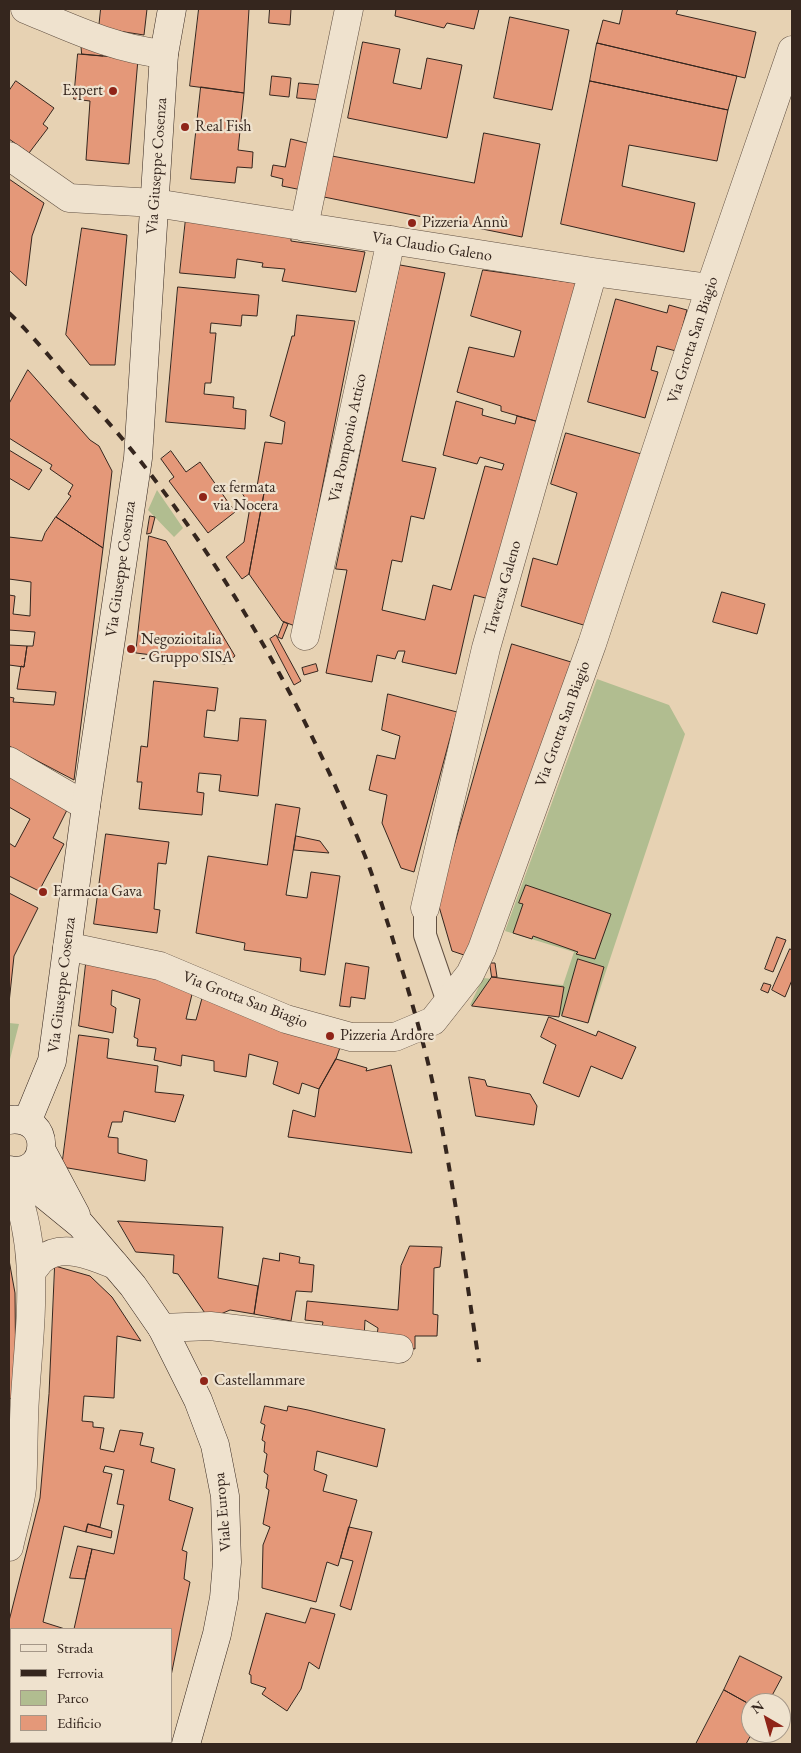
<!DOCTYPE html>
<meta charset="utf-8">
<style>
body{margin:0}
#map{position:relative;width:801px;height:1753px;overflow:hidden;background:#e7d2b3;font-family:"EB Garamond",serif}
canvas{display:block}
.frame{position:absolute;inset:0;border:10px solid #35261e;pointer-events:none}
.legend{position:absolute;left:10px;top:1628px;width:162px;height:115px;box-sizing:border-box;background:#efe2ce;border:1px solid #a59788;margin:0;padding:6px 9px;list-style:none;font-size:15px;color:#35261e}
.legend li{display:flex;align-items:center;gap:10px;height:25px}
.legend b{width:25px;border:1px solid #a59788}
.north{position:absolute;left:741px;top:1693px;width:50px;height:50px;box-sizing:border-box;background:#efe2ce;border:1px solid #a59788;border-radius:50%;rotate:322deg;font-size:14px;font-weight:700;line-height:20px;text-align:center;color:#35261e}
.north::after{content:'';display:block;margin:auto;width:18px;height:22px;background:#8f2418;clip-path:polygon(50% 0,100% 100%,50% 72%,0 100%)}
</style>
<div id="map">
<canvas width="801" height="1753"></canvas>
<div class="frame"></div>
<ul class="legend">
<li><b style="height:6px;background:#efe2ce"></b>Strada</li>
<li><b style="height:6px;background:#35261e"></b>Ferrovia</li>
<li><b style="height:14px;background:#b1bd90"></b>Parco</li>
<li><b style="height:14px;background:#e49879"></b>Edificio</li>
</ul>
<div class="north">N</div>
</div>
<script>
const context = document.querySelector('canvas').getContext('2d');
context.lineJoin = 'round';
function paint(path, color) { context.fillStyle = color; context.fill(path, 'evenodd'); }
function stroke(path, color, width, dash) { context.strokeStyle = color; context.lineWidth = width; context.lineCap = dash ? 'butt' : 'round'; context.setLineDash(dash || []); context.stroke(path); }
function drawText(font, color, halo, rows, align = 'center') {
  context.font = font + ' "EB Garamond",serif'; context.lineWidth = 4.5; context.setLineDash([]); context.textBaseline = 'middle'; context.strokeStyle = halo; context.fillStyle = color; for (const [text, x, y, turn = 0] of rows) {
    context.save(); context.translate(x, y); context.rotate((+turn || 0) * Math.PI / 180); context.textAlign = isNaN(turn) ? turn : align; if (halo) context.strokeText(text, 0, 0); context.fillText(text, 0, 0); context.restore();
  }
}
const green = new Path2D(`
 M 157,490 L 183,528 L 174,537 L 148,510 Z
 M 597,679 L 669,705 L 685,734 L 589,1022 L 564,1015 L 470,1005 L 483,978 L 563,985 L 574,952 L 505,931 Z
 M 9,1023 L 19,1024 L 9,1063 Z`);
const building = new Path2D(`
 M 101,9 L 147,9 L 144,35 L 99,28 Z
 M 199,9 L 249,9 L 244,93 L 190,86 Z
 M 270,9 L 291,9 L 290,25 L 269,23 Z
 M 394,9 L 479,9 L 474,29 L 447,23 L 444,28 L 395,16 L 396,9 Z
 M 623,9 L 678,9 L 676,14 L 756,32 L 745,78 L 597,43 L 603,20 L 619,24 Z
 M 510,17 L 569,30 L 552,110 L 494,98 Z
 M 81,41 L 102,48 L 103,56 L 82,54 Z
 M 363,42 L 400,49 L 393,83 L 421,89 L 427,58 L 462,65 L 447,138 L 348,118 Z
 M 597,43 L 737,76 L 728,110 L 590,81 Z
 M 78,54 L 138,59 L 129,164 L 86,160 L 90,101 L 74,99 Z
 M 272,76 L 291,78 L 289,97 L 270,95 Z
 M 16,81 L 54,108 L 43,124 L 48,128 L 29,153 L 9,139 L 9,91 Z
 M 590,81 L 728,110 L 717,161 L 629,145 L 622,186 L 695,203 L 684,252 L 561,224 Z
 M 299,83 L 322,85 L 321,100 L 297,98 Z
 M 201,87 L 244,93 L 238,150 L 253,152 L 252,168 L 237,167 L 235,183 L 191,179 Z
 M 484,133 L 540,144 L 522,237 L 324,197 L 332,156 L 474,183 Z
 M 291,139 L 311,144 L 302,190 L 282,186 L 283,179 L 271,176 L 273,165 L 285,167 Z
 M 9,179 L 44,203 L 32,236 L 26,286 L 9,270 Z
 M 186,218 L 291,232 L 291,241 L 365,252 L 356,292 L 282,281 L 285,269 L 262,267 L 263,263 L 237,259 L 235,278 L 180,273 Z
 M 82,228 L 127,235 L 115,365 L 90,365 L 66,335 Z
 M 400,265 L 445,273 L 402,461 L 436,468 L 424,519 L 411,516 L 402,562 L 392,560 L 382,610 L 425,620 L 433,585 L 451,590 L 485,466 L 502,470 L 504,464 L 480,457 L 477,464 L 443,455 L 456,401 L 483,409 L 482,415 L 515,424 L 517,416 L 539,422 L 489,599 L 474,595 L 456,674 L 402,662 L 405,651 L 398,651 L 395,659 L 377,655 L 372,682 L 326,673 L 347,570 L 336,569 Z
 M 483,270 L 576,283 L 539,422 L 501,411 L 501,406 L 457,392 L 469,347 L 514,357 L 521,331 L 471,316 Z
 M 178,287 L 259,295 L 257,316 L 242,315 L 241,326 L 211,323 L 210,333 L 216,333 L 211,383 L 205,383 L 204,394 L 234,397 L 233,408 L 246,410 L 245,429 L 166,422 Z
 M 616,299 L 667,313 L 669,305 L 687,310 L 676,351 L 657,346 L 651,370 L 658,372 L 645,418 L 588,402 Z
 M 297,315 L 355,321 L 295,626 L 282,621 L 249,574 L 264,493 L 256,492 L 265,442 L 282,444 L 285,422 L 270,416 L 292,336 L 294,336 Z
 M 28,370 L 90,440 L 99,446 L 112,471 L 103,548 L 56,517 L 71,496 L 68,494 L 73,485 L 50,469 L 52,465 L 9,438 L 9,404 Z
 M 566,433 L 645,455 L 590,627 L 521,606 L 533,558 L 557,565 L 577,493 L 551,484 Z
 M 9,450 L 42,470 L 29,490 L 9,478 Z
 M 171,451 L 186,472 L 200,462 L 235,512 L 208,533 L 169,481 L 174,477 L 161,459 Z
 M 240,489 L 264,493 L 249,574 L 242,579 L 226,557 L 244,542 L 250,507 Z
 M 150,516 L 155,517 L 151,533 L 147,534 Z
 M 56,517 L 103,548 L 74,780 L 9,746 L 9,697 L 14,698 L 13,702 L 54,705 L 56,692 L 17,689 L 21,666 L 24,667 L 27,646 L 33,646 L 35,632 L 9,630 L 9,595 L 15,596 L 13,614 L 30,616 L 31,582 L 9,579 L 9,537 L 42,541 L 45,533 Z
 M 149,536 L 166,541 L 235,656 L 225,664 L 136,653 Z
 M 722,592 L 765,604 L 757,634 L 713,622 Z
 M 284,622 L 288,624 L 282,639 L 278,637 Z
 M 276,635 L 301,681 L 294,685 L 270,639 Z
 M 512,644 L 571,662 L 470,957 L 452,951 L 438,903 Z
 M 9,645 L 27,646 L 24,667 L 9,665 Z
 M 316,664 L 318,671 L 304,675 L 302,668 Z
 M 154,681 L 218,688 L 215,711 L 207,710 L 204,737 L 238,741 L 240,718 L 266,720 L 258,796 L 219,791 L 221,775 L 199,773 L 197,792 L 204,793 L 202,815 L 139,809 L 142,782 L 137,782 L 141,746 L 147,747 Z
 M 388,694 L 457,712 L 414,872 L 401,868 L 382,823 L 387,795 L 369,790 L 377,755 L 395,759 L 400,736 L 382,730 Z
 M 9,775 L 69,806 L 53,838 L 64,844 L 39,891 L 9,876 L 9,843 L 15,847 L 30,819 L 9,807 Z
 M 276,804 L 300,808 L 286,895 L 307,898 L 311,872 L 340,876 L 325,975 L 300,971 L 301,958 L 244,950 L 245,943 L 196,933 L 208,856 L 267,865 Z
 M 106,834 L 169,842 L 166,864 L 158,863 L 154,909 L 160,910 L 157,933 L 94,924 Z
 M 296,836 L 320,841 L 329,853 L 294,850 Z
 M 526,885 L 611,914 L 595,959 L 576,954 L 578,952 L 533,936 L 532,939 L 513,933 L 523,904 L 519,903 Z
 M 9,893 L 38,908 L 14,956 L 9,1003 Z
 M 777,937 L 786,940 L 773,972 L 765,969 Z
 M 790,949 L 792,950 L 792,980 L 785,997 L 772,990 Z
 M 87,955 L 194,986 L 186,1019 L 196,1020 L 204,991 L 343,1039 L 336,1059 L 319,1089 L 302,1083 L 299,1094 L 273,1084 L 278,1062 L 249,1054 L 246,1077 L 214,1071 L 214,1061 L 182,1055 L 181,1066 L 154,1060 L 156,1048 L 137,1046 L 138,1039 L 134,1037 L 140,999 L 112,990 L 111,1005 L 116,1008 L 113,1033 L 79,1026 Z
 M 578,959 L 604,967 L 588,1023 L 562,1016 Z
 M 346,963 L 369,967 L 365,999 L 351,997 L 350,1007 L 340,1006 Z
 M 490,963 L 495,963 L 497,977 L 492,977 Z
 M 492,977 L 564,987 L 559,1017 L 472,1006 Z
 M 764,983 L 771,985 L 768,993 L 761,990 Z
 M 549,1017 L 596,1036 L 598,1031 L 636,1047 L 622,1079 L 591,1066 L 579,1097 L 543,1083 L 556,1045 L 541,1037 Z
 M 79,1035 L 109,1039 L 107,1058 L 158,1066 L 155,1092 L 184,1095 L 175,1122 L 124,1111 L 122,1122 L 112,1122 L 108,1137 L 118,1138 L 118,1153 L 147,1160 L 145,1181 L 62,1167 Z
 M 336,1059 L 367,1068 L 366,1071 L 391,1065 L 412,1153 L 288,1137 L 293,1110 L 315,1117 L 319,1089 Z
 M 469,1077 L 485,1080 L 487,1086 L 530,1094 L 537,1106 L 534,1125 L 476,1116 Z
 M 118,1221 L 223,1227 L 218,1278 L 258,1286 L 254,1314 L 230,1310 L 209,1319 L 178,1274 L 173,1273 L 174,1255 L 136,1252 Z
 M 410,1246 L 442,1247 L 440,1267 L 434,1268 L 433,1314 L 438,1315 L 437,1336 L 415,1336 L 415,1349 L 376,1343 L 378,1328 L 365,1320 L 364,1338 L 321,1333 L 323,1322 L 305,1320 L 307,1301 L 398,1310 L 401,1266 Z
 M 280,1253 L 300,1257 L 299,1263 L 314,1265 L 312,1292 L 296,1291 L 291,1321 L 254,1314 L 263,1258 L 279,1261 Z
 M 9,1260 L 15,1293 L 16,1401 L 9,1398 Z
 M 55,1266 L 90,1276 L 112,1297 L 141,1341 L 117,1336 L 114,1398 L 84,1396 L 82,1421 L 93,1422 L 93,1427 L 104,1428 L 100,1449 L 114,1452 L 120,1430 L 143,1433 L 140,1445 L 154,1448 L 151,1462 L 175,1469 L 169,1500 L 193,1508 L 182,1550 L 187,1552 L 184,1579 L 190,1582 L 171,1676 L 171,1629 L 74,1629 L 92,1549 L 114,1554 L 124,1505 L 117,1504 L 124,1470 L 105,1466 L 103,1472 L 112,1474 L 100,1527 L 88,1524 L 86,1532 L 64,1526 L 43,1622 L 65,1629 L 11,1629 L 11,1742 L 34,1742 L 34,1744 L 9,1744 L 9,1621 L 40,1498 L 49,1394 Z
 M 265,1406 L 287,1411 L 288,1406 L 308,1410 L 385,1429 L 377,1467 L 317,1451 L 314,1470 L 327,1475 L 323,1491 L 357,1500 L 338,1566 L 327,1562 L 316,1602 L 262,1588 L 263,1545 L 270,1527 L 263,1524 L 269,1490 L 266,1488 L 268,1475 L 264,1472 L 267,1454 L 264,1452 L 265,1442 L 262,1440 L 265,1425 L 261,1423 Z
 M 88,1524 L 112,1531 L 111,1538 L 86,1532 Z
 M 349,1527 L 372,1532 L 351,1610 L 340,1606 L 353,1561 L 341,1558 Z
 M 78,1546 L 92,1549 L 85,1579 L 70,1578 Z
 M 311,1608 L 335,1614 L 319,1669 L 309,1662 L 301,1689 L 287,1711 L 262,1694 L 266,1688 L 251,1683 L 251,1675 L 249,1674 L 266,1613 L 305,1623 Z
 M 740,1656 L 782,1677 L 768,1703 L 751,1703 L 751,1705 L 724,1690 Z
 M 724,1690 L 751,1705 L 752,1733 L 746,1744 L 696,1744 Z
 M 88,1742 L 153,1742 L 152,1744 L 87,1744 Z`);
const pedestrian = new Path2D(`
 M 425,908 L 425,935 L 448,1002`);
const minor = new Path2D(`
 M 25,9 C 71,28 114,49 164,54
 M 9,156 L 69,198 L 155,203 L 593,272 L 710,288
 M 304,227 L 349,9
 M 305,636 L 391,240
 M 9,761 L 86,806
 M 425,908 L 486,648 L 593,272
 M 67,948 L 80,949 L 160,966 L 286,1019 L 351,1037 L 395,1037 L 433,1021 L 470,974 L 482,949 L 592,644 L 710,288 L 792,50
 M 9,1173 C 42,1247 30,1319 25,1397 C 23,1427 24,1458 22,1488 C 20,1507 13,1528 9,1547
 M 31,1272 C 35,1268 38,1263 41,1260 C 62,1242 93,1256 115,1265
 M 162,1328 L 210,1326 L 399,1349`);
const secondary = new Path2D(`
 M 27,1122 L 52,1061 L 86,806 L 138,458 L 164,54 L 172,9
 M 42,1151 L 76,1215
 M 9,1170 C 50,1179 54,1114 9,1120
 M 15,1171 L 81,1225 L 133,1286 L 162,1328 L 198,1400 L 215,1445 L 225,1496 L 227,1562 L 224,1598 L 217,1634 L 186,1744`);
const rail = new Path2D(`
 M 9,313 C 30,333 49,356 68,378 C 92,404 116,430 138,458 C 231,576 307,712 363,851 C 373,875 380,899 388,924 C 403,972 418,1021 430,1071 C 452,1167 464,1265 479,1362`);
const markers = [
 [113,91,5,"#8f2418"],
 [185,127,5,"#8f2418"],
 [412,223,5,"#8f2418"],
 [203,497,5,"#8f2418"],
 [131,649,5,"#8f2418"],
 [43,892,5,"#8f2418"],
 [330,1036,5,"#8f2418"],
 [204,1381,5,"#8f2418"]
];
const poiNames = [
 ["Expert",103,91,"right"],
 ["Real Fish",195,127],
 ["Pizzeria Annù",422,223],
 ["ex fermata",213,488],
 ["via Nocera",213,506],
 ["Negozioitalia",141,640],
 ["- Gruppo SISA",141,658],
 ["Farmacia Gava",53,892],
 ["Pizzeria Ardore",340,1036],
 ["Castellammare",214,1381]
];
const streetNames = [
 ["Via Giuseppe Cosenza",157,166,-86],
 ["Via Claudio Galeno",432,247,9],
 ["Via Grotta San Biagio",693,340,-72],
 ["Via Pomponio Attico",348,438,-78],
 ["Via Giuseppe Cosenza",121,569,-82],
 ["Traversa Galeno",503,588,-74],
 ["Via Grotta San Biagio",563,724,-70],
 ["Via Giuseppe Cosenza",62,985,-83],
 ["Via Grotta San Biagio",245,1000,21],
 ["Viale Europa",223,1512,-95]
];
paint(green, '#b1bd90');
paint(building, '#e49879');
stroke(building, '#35261e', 1);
stroke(pedestrian, '#625143', 24);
stroke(minor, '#625143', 29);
stroke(secondary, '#35261e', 29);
stroke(pedestrian, '#efe2ce', 22);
stroke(minor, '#efe2ce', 28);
stroke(secondary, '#efe2ce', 28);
stroke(rail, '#35261e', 4, [9, 9]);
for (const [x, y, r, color] of markers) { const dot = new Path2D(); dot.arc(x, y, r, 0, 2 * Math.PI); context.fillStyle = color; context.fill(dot); stroke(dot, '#efe2ce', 2); }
drawText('16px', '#35261e', '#efe2ce', poiNames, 'left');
drawText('16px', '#35261e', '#efe2ce', streetNames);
</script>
